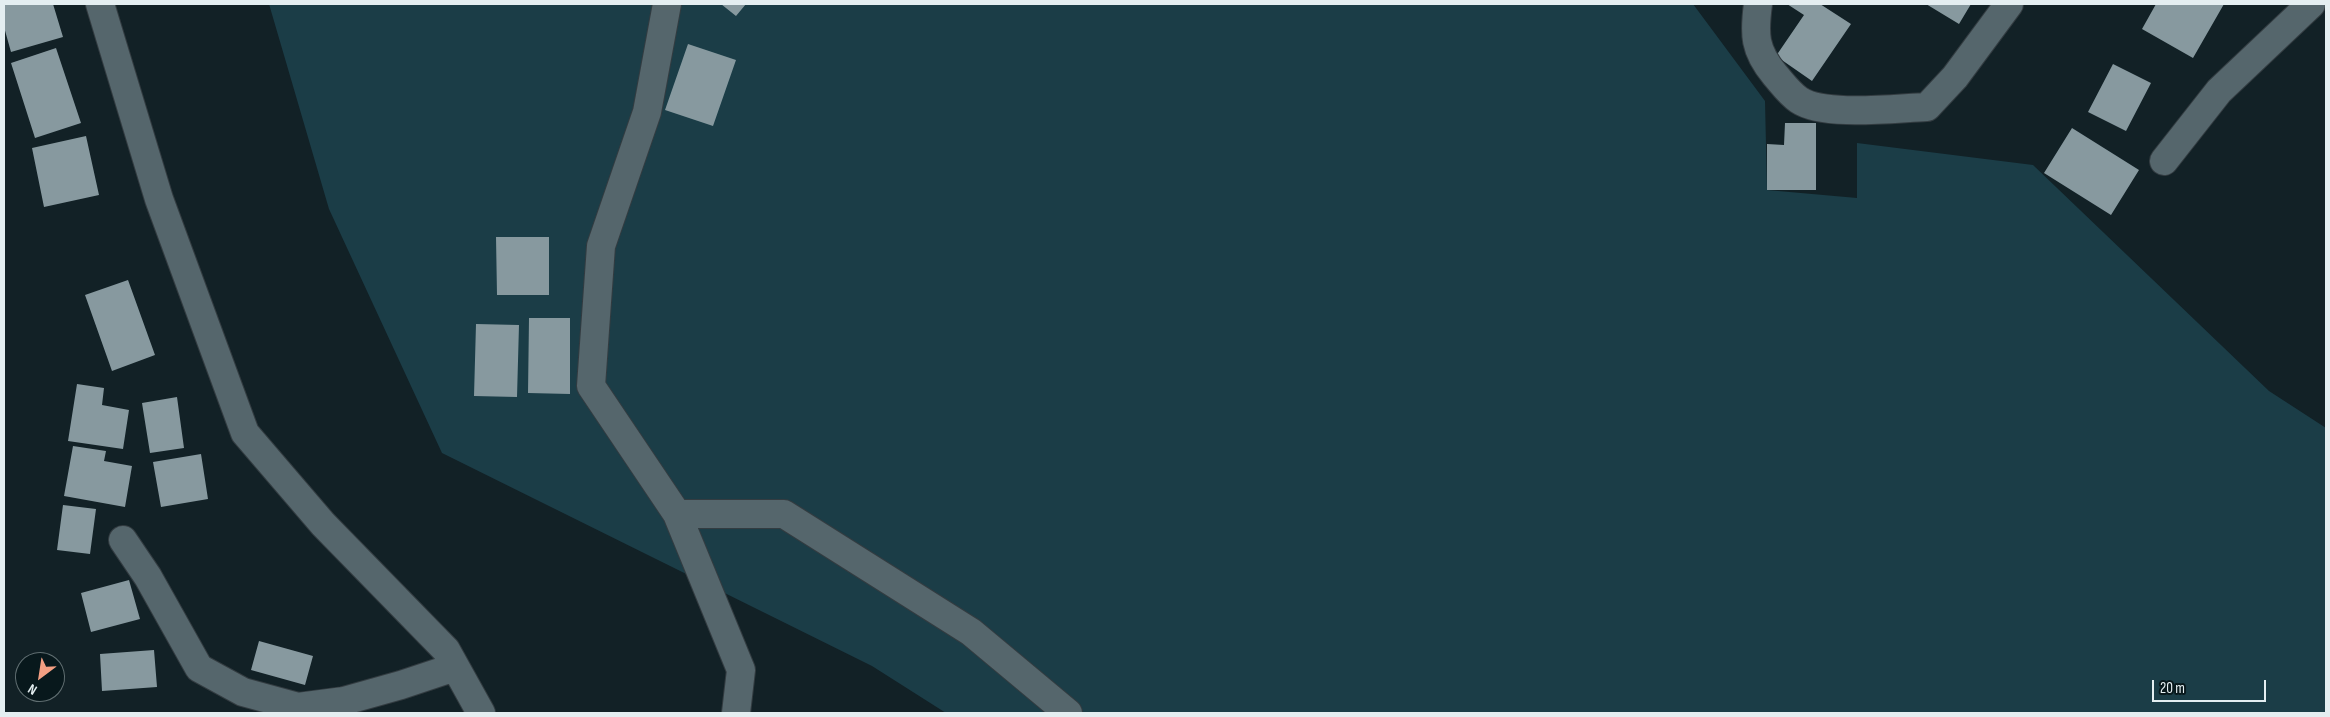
<!DOCTYPE html>
<style>
body{margin:0}
#map{position:relative;width:2330px;height:717px;overflow:hidden;background:#122126;font-family:"Sofia Sans Condensed",sans-serif}
canvas{display:block}
.frame{position:absolute;inset:0;border:5px solid #e4eef1;pointer-events:none}
.north{position:absolute;left:15px;top:652px;width:50px;height:50px;box-sizing:border-box;background:#08181c;border:1px solid #606e71;border-radius:50%;rotate:211deg;font-size:14px;font-weight:700;line-height:20px;text-align:center;color:#e4eef1}
.north::after{content:'';display:block;margin:auto;width:18px;height:22px;background:#f39f83;clip-path:polygon(50% 0,100% 100%,50% 72%,0 100%)}
.scale{position:absolute;left:2152px;top:680px;width:114px;height:22px;box-sizing:border-box;border:2px solid #e4eef1;border-top:0;padding-left:6px;font-size:15px;line-height:18px;white-space:nowrap;color:#e4eef1;-webkit-text-stroke:4px #08181c;paint-order:stroke}
</style>
<div id="map">
<canvas width="2330" height="717"></canvas>
<div class="frame"></div>
<div class="north">N</div>
<div class="scale">20 m</div>
</div>
<script>
const context = document.querySelector('canvas').getContext('2d');
context.lineJoin = 'round';
function paint(path, color) { context.fillStyle = color; context.fill(path, 'evenodd'); }
function stroke(path, color, width, dash) { context.strokeStyle = color; context.lineWidth = width; context.lineCap = dash ? 'butt' : 'round'; context.setLineDash(dash || []); context.stroke(path); }
const green = new Path2D(`
 M 269,4 L 1693,4 L 1765,101 L 1767,190 L 1857,198 L 1857,143 L 2033,165 L 2269,391 L 2326,428 L 2326,713 L 946,713 L 872,666 L 442,453 L 329,209 Z`);
const building = new Path2D(`
 M 4,4 L 53,4 L 63,37 L 11,52 L 4,27 Z
 M 721,4 L 746,4 L 736,16 Z
 M 1787,4 L 1820,4 L 1851,24 L 1812,81 L 1776,56 L 1804,15 Z
 M 1926,4 L 1971,4 L 1959,24 Z
 M 2156,4 L 2224,4 L 2193,58 L 2142,29 Z
 M 688,44 L 736,60 L 713,126 L 665,110 Z
 M 56,48 L 81,123 L 35,138 L 11,63 Z
 M 2113,64 L 2151,83 L 2126,131 L 2088,112 Z
 M 1785,123 L 1816,123 L 1816,190 L 1767,190 L 1767,144 L 1784,145 Z
 M 2072,128 L 2139,170 L 2111,215 L 2044,173 Z
 M 86,136 L 99,195 L 44,207 L 32,148 Z
 M 496,237 L 549,237 L 549,295 L 497,295 Z
 M 128,280 L 155,355 L 112,371 L 85,295 Z
 M 529,318 L 570,318 L 570,394 L 528,393 Z
 M 476,324 L 519,325 L 517,397 L 474,396 Z
 M 77,384 L 104,388 L 102,405 L 129,410 L 123,449 L 68,441 Z
 M 177,397 L 184,448 L 150,453 L 142,403 Z
 M 73,446 L 106,451 L 104,461 L 132,466 L 125,507 L 64,496 Z
 M 201,454 L 208,499 L 161,507 L 153,462 Z
 M 63,505 L 96,509 L 90,554 L 57,550 Z
 M 129,580 L 140,619 L 91,632 L 81,593 Z
 M 259,641 L 313,656 L 305,685 L 251,670 Z
 M 154,650 L 157,687 L 102,691 L 100,654 Z`);
const minor = new Path2D(`
 M 100,4 L 159,199 L 245,433 L 323,524 L 446,650 L 481,713
 M 667,4 L 647,112 L 601,246 L 591,386 L 677,514 L 741,670 L 736,713
 M 1758,4 C 1754,34 1754,50 1775,75 C 1782,83 1789,93 1799,100 C 1824,117 1896,108 1927,107 L 1955,77 L 2009,4
 M 2164,161 L 2219,91 L 2311,4
 M 677,514 L 784,514 L 971,632 L 1068,713
 M 123,540 L 148,577 L 199,668 L 243,692 L 298,707 L 344,701 L 401,685 L 455,667`);
paint(green, '#1b3d47');
paint(building, '#87999f');
stroke(minor, '#333c41', 30);
stroke(minor, '#55666c', 28);
</script>
